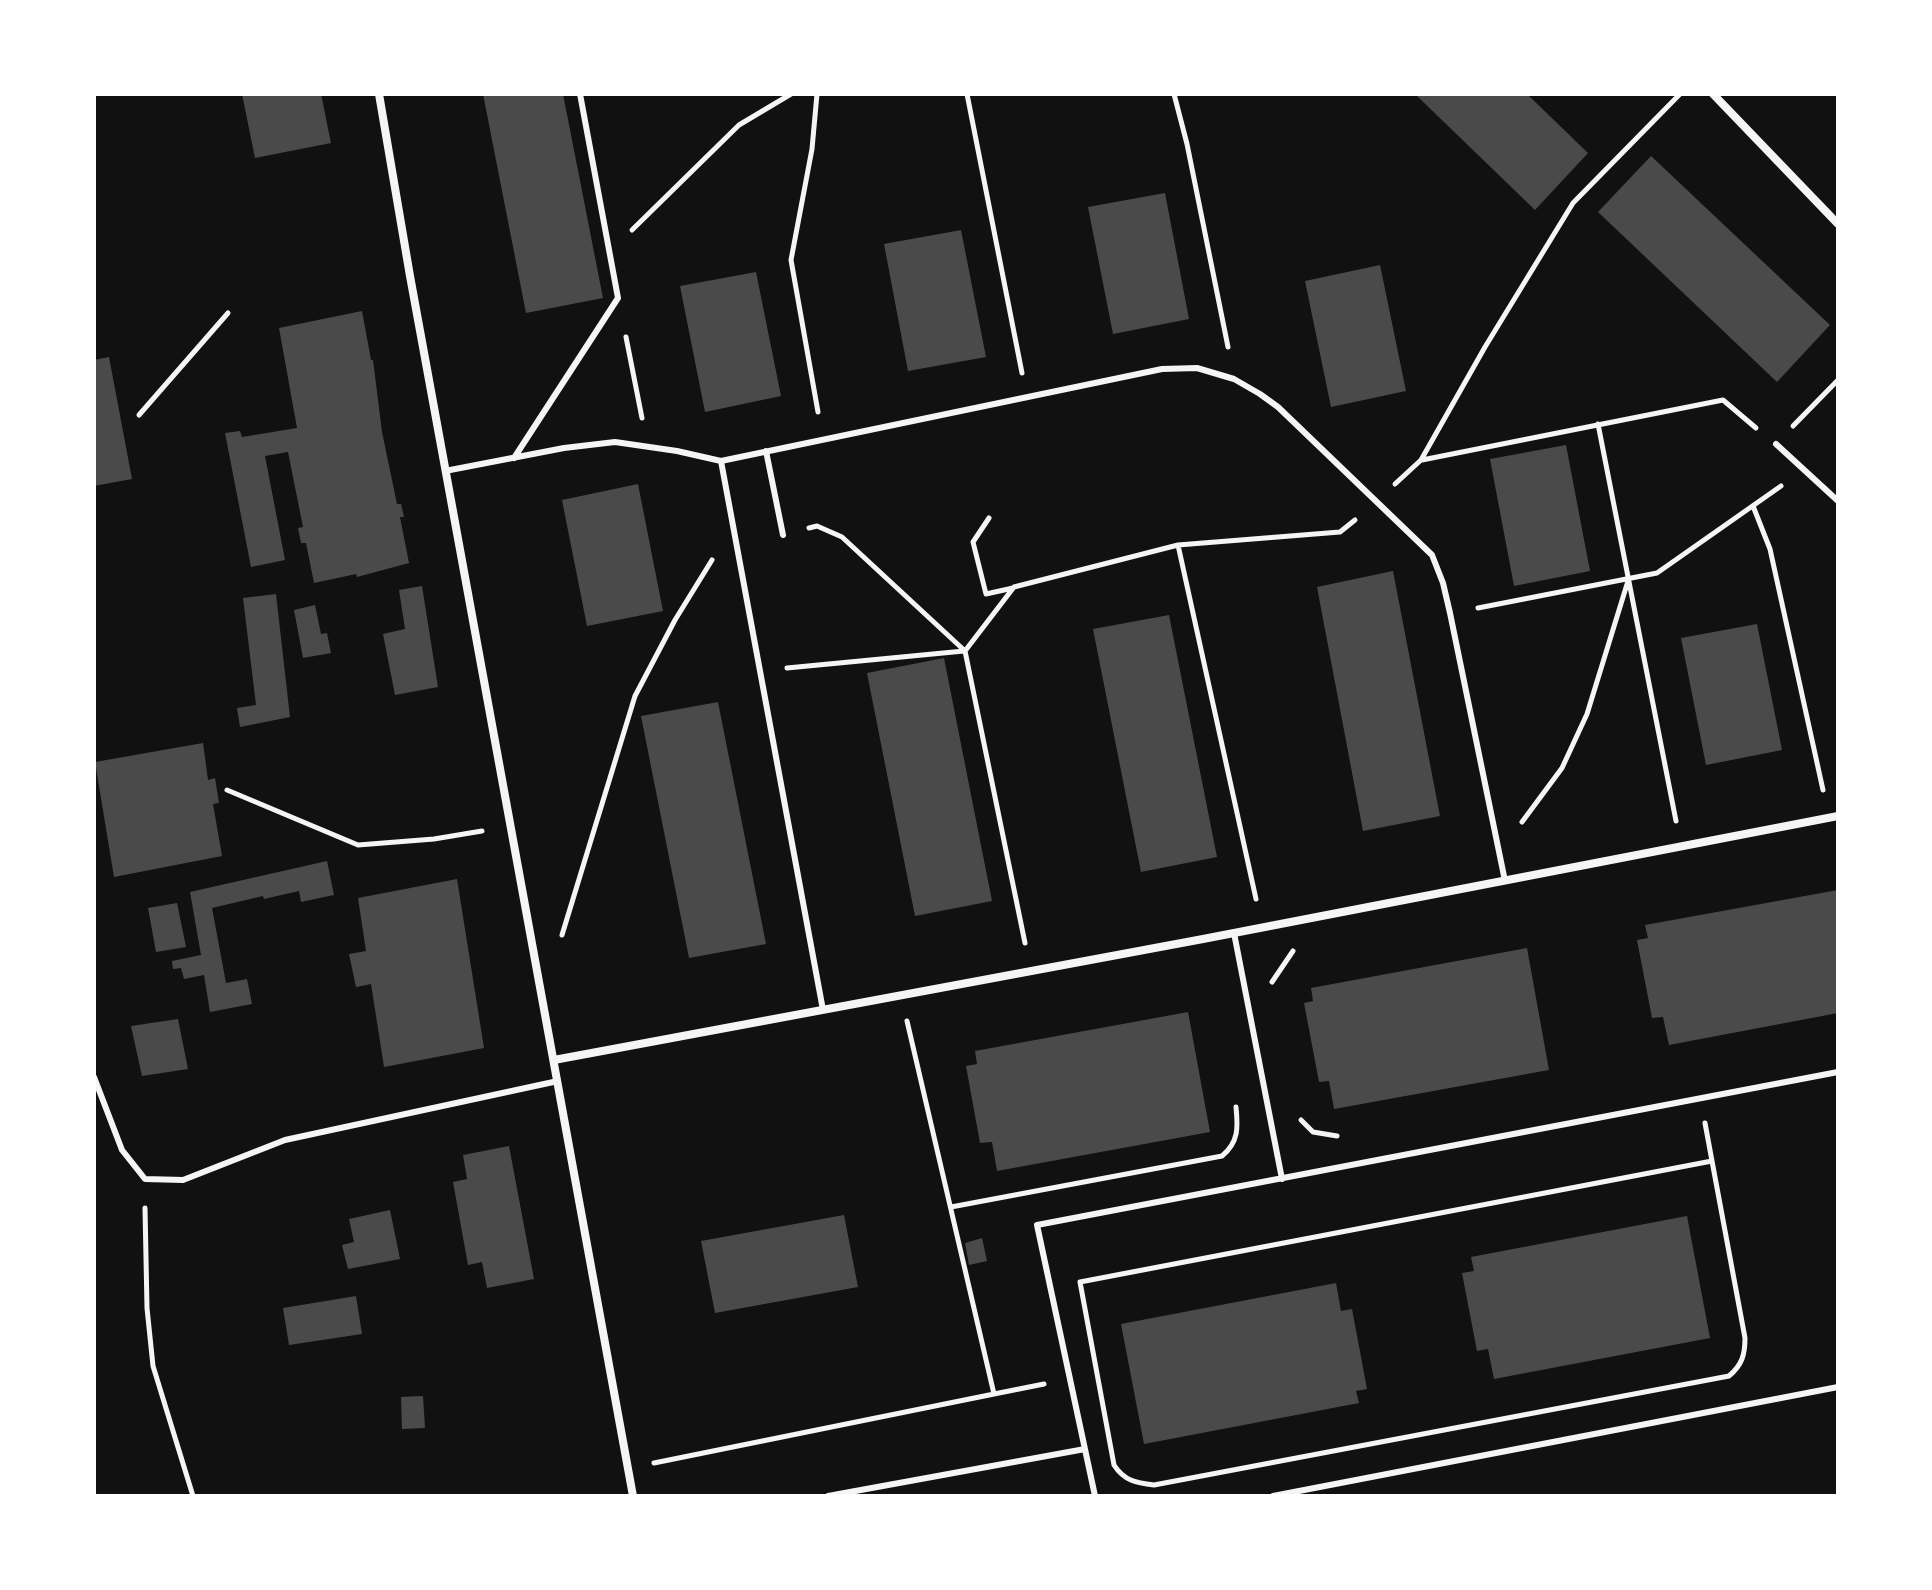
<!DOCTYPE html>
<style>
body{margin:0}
#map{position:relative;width:1932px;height:1590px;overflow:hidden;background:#111;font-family:"Noto Sans",sans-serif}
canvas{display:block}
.frame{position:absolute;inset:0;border:96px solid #fff;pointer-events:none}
</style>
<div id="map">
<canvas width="1932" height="1590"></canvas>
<div class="frame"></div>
</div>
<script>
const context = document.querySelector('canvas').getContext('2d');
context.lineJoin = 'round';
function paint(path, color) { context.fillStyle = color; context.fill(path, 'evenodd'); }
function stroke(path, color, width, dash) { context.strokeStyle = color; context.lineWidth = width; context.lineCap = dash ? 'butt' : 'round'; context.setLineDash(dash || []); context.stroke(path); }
const building = new Path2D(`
 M 242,94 L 321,94 L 331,143 L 255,158 Z
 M 483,94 L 563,94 L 603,298 L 526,313 Z
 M 1415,94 L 1527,94 L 1588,153 L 1535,210 Z
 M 1651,156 L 1830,325 L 1777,382 L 1598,212 Z
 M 1165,193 L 1189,319 L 1113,334 L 1088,207 Z
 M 961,230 L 986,357 L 908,371 L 884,244 Z
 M 1380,265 L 1406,391 L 1331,407 L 1305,281 Z
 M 756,272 L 781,396 L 705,412 L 680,286 Z
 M 362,311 L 371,360 L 373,360 L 382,432 L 397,504 L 401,504 L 404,517 L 400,517 L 409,563 L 357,577 L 356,574 L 314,583 L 306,543 L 301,543 L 298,528 L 303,527 L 288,452 L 265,456 L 285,560 L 251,567 L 225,433 L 240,431 L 242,437 L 297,428 L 279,328 Z
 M 109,357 L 132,479 L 94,486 L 94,360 Z
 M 1566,445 L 1590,571 L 1514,586 L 1490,459 Z
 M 638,484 L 663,611 L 587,626 L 562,500 Z
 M 1393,571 L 1440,816 L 1363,831 L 1317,587 Z
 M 422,586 L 438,687 L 395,695 L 383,634 L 405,629 L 399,590 Z
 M 276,594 L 290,717 L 240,727 L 237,708 L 256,705 L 243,598 Z
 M 315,605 L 321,634 L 327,633 L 331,653 L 303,658 L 294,610 Z
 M 1169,615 L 1217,857 L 1141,872 L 1093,629 Z
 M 1757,624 L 1782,750 L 1706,765 L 1681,638 Z
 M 944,658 L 992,901 L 915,916 L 867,673 Z
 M 718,702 L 766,944 L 689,958 L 641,716 Z
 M 203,743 L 208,780 L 215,778 L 219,803 L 213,804 L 222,856 L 114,877 L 95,762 Z
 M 327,861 L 334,895 L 301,902 L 299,891 L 264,899 L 263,896 L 212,908 L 226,983 L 247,979 L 252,1004 L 210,1012 L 204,975 L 184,979 L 181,968 L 173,969 L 172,961 L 201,955 L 190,892 Z
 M 457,879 L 484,1048 L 384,1067 L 371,984 L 356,987 L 349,954 L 366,951 L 358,898 Z
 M 1838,890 L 1838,1013 L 1669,1045 L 1663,1017 L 1652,1018 L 1637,940 L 1648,938 L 1645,925 Z
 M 177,903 L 186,947 L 156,952 L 148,908 Z
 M 1527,948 L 1549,1070 L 1334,1109 L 1329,1081 L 1319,1082 L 1304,1003 L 1313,1001 L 1311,988 Z
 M 1188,1012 L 1210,1132 L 997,1171 L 992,1142 L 980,1143 L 966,1066 L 977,1064 L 975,1051 Z
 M 178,1019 L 188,1069 L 142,1076 L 131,1026 Z
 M 509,1146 L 534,1279 L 487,1288 L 482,1262 L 468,1265 L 453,1182 L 467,1179 L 463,1155 Z
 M 390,1210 L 400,1259 L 348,1269 L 342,1245 L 354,1242 L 349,1219 Z
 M 844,1215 L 858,1287 L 715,1313 L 701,1241 Z
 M 1687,1216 L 1710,1338 L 1494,1379 L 1488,1349 L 1477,1351 L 1462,1273 L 1474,1271 L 1471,1257 Z
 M 982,1238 L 987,1261 L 969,1265 L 965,1243 Z
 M 1336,1283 L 1341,1311 L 1352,1309 L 1367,1389 L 1356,1391 L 1359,1403 L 1144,1444 L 1121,1324 Z
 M 356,1296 L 362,1334 L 289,1345 L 283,1308 Z
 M 423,1396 L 425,1428 L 402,1429 L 401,1397 Z`);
const path = new Path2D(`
 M 817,94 L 812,149 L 791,260 L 818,412
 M 967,94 L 1022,373
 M 1174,94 L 1187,144 L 1228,347
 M 632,230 L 739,125 L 791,94
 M 626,337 L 642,418
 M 139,415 L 228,313
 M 1598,424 L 1676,821
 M 1793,426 L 1838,380
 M 1422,460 L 1723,400 L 1756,428
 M 1395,484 L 1421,460 L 1485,347 L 1573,203 L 1680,94
 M 1753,506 L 1770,549 L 1823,790
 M 989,518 L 973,542 L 986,594 L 1013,588
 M 809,528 L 817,526 L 842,537 L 965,651
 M 1178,545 L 1256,899
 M 1478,608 L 1657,573 L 1781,486
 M 787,668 L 964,651
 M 227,790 L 358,845 L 434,839 L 482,831
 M 1522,822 L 1562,768 L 1587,714 L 1628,581
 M 562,935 L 635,696 L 675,620 L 712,560
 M 1025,943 L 965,651 L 1014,587 L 1178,545 L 1340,532 L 1355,520
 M 1272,982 L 1293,951
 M 1301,1120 L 1313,1132 L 1337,1136
 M 1705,1123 L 1712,1161
 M 1712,1161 L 1745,1338 C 1745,1355 1742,1365 1729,1376 L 1154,1485 C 1137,1483 1124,1481 1114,1465 L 1080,1282 Z
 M 951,1207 L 1222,1156 C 1239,1142 1238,1127 1236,1107
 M 145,1208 L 147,1308 L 153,1366 L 193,1496
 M 994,1394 L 1044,1384
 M 654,1463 L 994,1394 L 907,1021`);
const service = new Path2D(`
 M 1776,444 L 1838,501
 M 766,451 L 783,535
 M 514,458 L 618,298 L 580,94
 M 721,461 L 823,1010
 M 445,471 L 564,448 L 615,442 L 677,451 L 721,461 L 1162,369 L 1197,368 L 1234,379 L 1260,394 L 1278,407 L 1432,555 L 1443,583 L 1450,613 L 1505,881
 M 1234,933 L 1282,1179
 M 94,1077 L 122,1150 L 145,1179 L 183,1180 L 285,1140 L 558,1081
 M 828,1496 L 1085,1449
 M 1095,1496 L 1037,1225 L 1838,1072
 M 1273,1496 L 1838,1387`);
const minor = new Path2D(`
 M 379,94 L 410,276 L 633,1496
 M 1713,94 L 1838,224
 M 554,1060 L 1203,939 L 1838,816`);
paint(building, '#4a4a4a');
stroke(path, '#f5f5f5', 5);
stroke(service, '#f5f5f5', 6);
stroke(minor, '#f5f5f5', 8);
</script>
